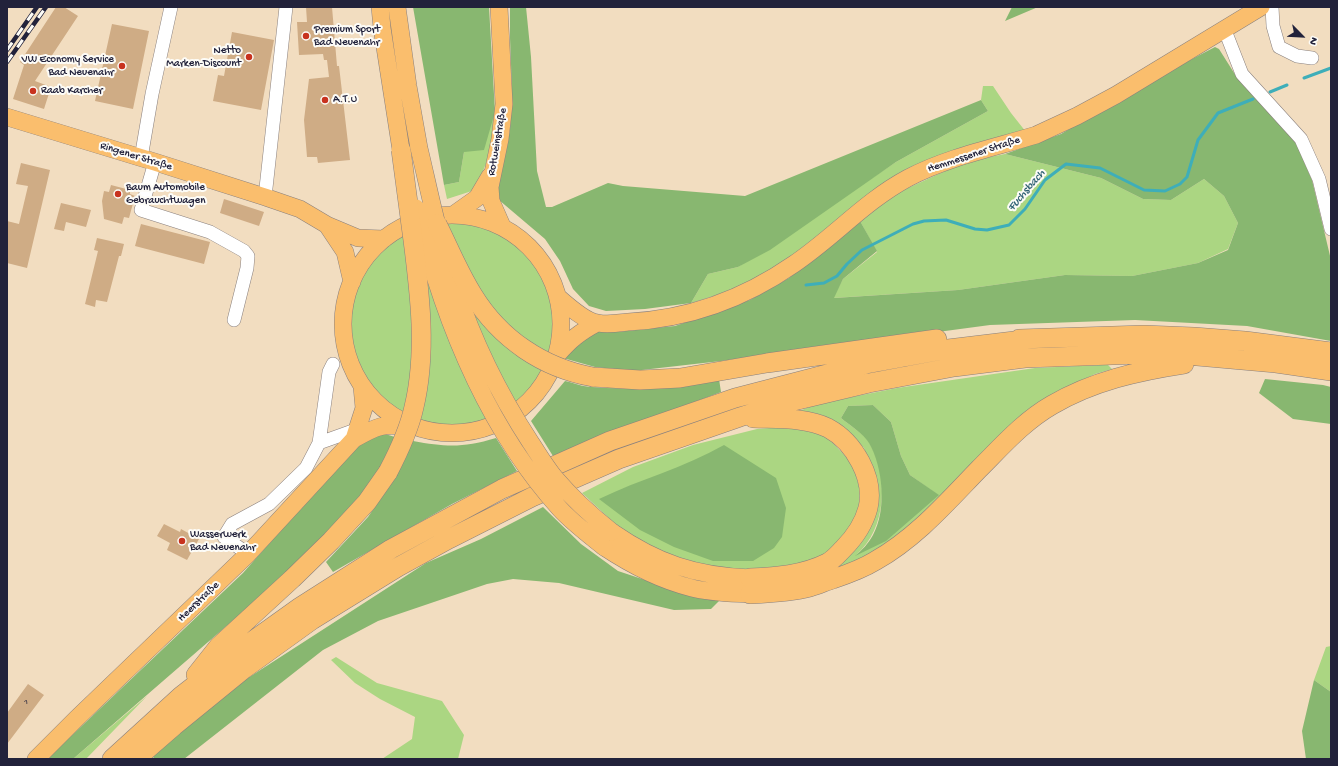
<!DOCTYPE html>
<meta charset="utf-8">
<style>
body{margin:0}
#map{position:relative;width:1338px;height:766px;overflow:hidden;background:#f2ddc0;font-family:"Gochi Hand",sans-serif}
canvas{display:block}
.frame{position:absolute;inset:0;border:8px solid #22223b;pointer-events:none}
.north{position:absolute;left:1282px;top:16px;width:40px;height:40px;-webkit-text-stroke:3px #fdfcf7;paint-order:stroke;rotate:114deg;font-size:11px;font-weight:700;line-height:16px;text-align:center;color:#22223b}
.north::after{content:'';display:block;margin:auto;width:14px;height:18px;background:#22223b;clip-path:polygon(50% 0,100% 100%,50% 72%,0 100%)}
</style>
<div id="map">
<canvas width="1338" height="766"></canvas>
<div class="frame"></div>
<div class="north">N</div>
</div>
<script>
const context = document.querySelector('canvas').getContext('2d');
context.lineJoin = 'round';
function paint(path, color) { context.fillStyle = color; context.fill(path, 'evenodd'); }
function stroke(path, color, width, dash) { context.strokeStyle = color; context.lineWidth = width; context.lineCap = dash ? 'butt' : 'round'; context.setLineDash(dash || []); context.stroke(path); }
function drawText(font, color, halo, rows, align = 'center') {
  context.font = font + ' "Gochi Hand",sans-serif'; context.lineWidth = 4; context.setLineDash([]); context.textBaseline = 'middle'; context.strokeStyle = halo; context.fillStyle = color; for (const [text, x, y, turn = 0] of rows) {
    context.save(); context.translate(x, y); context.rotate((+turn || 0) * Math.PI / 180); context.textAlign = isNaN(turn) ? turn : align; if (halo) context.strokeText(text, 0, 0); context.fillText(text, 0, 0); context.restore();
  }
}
const green = new Path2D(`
 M 983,86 L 993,86 L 1011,113 L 1026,132 L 945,156 L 792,258 L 746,286 L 691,303 L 708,274 L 738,267 L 896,162 L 988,111 L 981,100 Z
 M 495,112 L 490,154 L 475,190 L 447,199 L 444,185 L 459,182 L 464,152 Z
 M 1005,154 L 1101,178 L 1143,199 L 1171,200 L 1204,179 L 1224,196 L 1238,223 L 1228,249 L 1198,263 L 1132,276 L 1065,275 L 958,290 L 833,298 L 843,279 L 877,252 L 860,221 L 895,194 L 932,177 L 965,162 Z
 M350 323a102 102 0 1 1 204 0a102 102 0 1 1-204 0Z
 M 1100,365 L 1108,365 L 1112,369 L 1095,374 L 1052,395 L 909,529 L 877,553 L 820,577 L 839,562 L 875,486 L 864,448 L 849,434 L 794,413 L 817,404 L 897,388 L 1035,368 ZM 873,405 L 891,422 L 901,456 L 910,475 L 938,495 L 856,555 C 887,529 889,475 869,442 C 864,434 849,425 841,418 L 848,406 Z
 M 795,426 L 827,437 L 853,464 L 860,490 L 858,517 L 842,544 L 806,564 L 758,571 L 690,565 L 626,534 L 582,493 L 633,467 L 693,445 L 757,429 Z
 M 1331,646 L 1331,692 L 1314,680 L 1326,647 Z
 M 336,657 L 377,683 L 442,701 L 464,735 L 458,759 L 382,759 L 412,739 L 415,717 L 380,699 L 355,683 L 331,660 Z
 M 147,696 L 86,759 L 73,759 Z`);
const forest = new Path2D(`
 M 413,7 L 489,7 L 495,112 L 484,150 L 464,152 L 459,182 L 444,185 Z
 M 510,7 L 526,7 L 531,57 L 537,171 L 546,207 L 552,207 L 608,183 L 623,186 L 745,196 L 981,100 L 988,111 L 896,162 L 770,250 L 738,267 L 708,274 L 691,303 L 645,309 L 606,311 L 589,306 L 573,289 L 560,261 L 545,239 L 499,200 L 498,188 L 510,130 L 512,90 L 510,38 Z
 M 1012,7 L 1038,7 L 1005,21 Z
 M 1215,47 L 1219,49 L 1236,76 L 1296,143 L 1312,180 L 1331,260 L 1331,341 L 1247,326 L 1135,320 L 990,325 L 721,361 L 633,371 L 595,367 L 563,358 L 592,332 L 616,332 L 675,326 L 750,300 L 789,278 L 860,221 L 877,251 L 843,279 L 834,298 L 958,290 L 1065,275 L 1132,276 L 1198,263 L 1228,250 L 1238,223 L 1224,196 L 1204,179 L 1171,200 L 1143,199 L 1101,178 L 1005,154 L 1061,134 L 1154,79 Z
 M 719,379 L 721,392 L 553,456 L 531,421 L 565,381 C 574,383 583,387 592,387 C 635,391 677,384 719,379 Z
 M 1265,379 L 1323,385 L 1331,387 L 1331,424 L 1293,419 L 1259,393 Z
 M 873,405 L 891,422 L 901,456 L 910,475 L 939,495 L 886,541 L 855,556 C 862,550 868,544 873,535 C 887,510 883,467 869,443 C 864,434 849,425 841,418 L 848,406 Z
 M 385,434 L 395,437 L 381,471 L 320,545 L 73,759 L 47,759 L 243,573 L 359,442 Z
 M 496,438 L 517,471 L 452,504 L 333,572 L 326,562 L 368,517 L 396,476 L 413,441 C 446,447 463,448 496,438 Z
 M 724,445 L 776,478 L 786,508 L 782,537 L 774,548 L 753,561 L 713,561 L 674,547 L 640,530 L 599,499 C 640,479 684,468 724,445 Z
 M 543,507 L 581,544 L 618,571 L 681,592 L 719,601 L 711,609 L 674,610 L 559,583 L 513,579 L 487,584 L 378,621 L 323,650 L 184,759 L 154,759 L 152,753 L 234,687 L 426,563 L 481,539 Z
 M 1314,680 L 1331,692 L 1331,759 L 1306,759 L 1302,731 Z`);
const stream = new Path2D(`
 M 1304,78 L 1331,68
 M 1270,92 L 1287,85
 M 806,285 L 824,283 L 837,276 L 847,264 L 862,250 L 913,224 L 924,221 L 946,220 L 975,229 L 987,230 L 1009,225 L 1025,209 L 1045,180 L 1066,164 L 1100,168 L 1144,190 L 1165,191 L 1180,184 L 1187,177 L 1198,140 L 1218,113 L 1253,99`);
const building = new Path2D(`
 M 56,7 L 64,7 L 78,16 L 35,81 L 51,87 L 44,109 L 13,99 L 24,65 L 20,62 Z
 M 306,7 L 332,7 L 337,66 L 339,66 L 350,160 L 318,163 L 317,157 L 307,157 L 304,120 L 309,79 L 329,77 L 327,60 L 324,60 L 323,54 L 299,55 L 297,22 L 307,22 Z
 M 112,24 L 149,31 L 133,109 L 95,101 Z
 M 232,32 L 274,40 L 261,110 L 213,101 L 218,75 L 224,76 Z
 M 21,163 L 50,170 L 27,268 L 7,263 L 7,221 L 19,224 L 28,186 L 16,184 Z
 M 111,185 L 130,190 L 130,194 L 135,196 L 129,218 L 124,217 L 122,224 L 104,219 L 102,201 L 104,191 L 109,192 Z
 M 224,199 L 264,212 L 259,226 L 220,213 Z
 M 61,203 L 91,210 L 86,227 L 66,222 L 64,231 L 54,229 Z
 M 141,224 L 210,242 L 204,264 L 135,246 Z
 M 97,238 L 124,244 L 121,256 L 119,256 L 107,302 L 96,300 L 95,307 L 85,304 L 98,251 L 94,250 Z
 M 164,524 L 180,532 L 181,529 L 199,539 L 187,560 L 167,550 L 170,543 L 157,536 Z
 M 28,684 L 44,695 L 7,744 L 7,713 Z`);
const minor = new Path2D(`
 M 1272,7 L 1273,26 L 1279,47 L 1297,56 L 1312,58
 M 1224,28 L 1242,74 L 1301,139 L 1319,179 L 1331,229
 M 141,158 L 152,94 L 171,7
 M 155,162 L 141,210 L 210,232 L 244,251 L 248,256 L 247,268 L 234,320
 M 265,197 L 286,7
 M 319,443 L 358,429
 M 248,554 L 224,537 L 232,524 L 269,504 L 306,468 L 319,443 L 329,372 L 333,364`);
const major = new Path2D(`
 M 380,7 L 382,28 L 401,150
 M 397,7 L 408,86 L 419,148
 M 499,7 L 504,104 L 500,139 L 490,187 L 491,201 L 502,226
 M 7,117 L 155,162 L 265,197 L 300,209 L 327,225 L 358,238 L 384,239
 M343 324a109 109 0 1 1 218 0a109 109 0 1 1-218 0Z
 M 453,215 L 477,198 L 490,176
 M 327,225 L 345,252 L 352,282
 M 558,297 C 567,305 586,322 598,323 C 608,325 619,323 628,322 C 688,319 745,298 794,264 C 834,237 865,201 908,178 C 948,157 993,148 1036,135 L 1077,116 L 1116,95 L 1261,7
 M 558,354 C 570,340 580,332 597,323
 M 354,439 L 364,408 L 362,387
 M 612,532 C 657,563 695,576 750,578
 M 604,547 C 631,565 660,580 692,588 C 711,593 731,593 750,594
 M 36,759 L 77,718 L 248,554 L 354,439 C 377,426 383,423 409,427`);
const highway = new Path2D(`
 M 1019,339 L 1144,335 L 1194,337 L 1245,341 L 1331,352
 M 593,377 L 640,380 L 680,378 L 767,363 L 937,339
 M 750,578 C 776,577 803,575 827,563 C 833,560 838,554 843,549 C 854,538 864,523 868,508 C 875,478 854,442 828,428 C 806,417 777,419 753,418
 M 750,594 C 770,593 791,592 810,587 C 818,585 826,581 833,579 C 848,574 862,569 875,561 C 916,538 947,502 979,469 C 1002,446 1024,421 1052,405 C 1093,381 1138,371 1184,364
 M 196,675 L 219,646 L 292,579 L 331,541 L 367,502 L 388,472
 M 112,759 L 181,696 L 240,650 L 300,607 L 391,549 L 502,489 L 610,441 L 735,398 L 866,364 L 948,349 L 1031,339
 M 136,759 L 174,726 L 244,669 L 312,620 L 398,567 L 449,539 L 532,497 L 619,459 L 740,417 L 781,404 L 869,383 L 954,367 L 1025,358 L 1141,354 L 1186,355 L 1276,363 L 1331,371`);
const rail = new Path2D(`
 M 7,50 L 37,7
 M 7,62 L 46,7`);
const majorBridge = new Path2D(`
 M 419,148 C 430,194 439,241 455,286 C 473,341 499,394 531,443 C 539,455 546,467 555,478 C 572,498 592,516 612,532
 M 416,208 C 442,316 485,426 560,509 C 573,523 589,535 604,547`);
const highwayBridge = new Path2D(`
 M 437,224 C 449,248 459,273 473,295 C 500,339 543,368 593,377
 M 388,472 C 399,451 409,430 414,407 C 427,353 420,295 413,240 C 409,210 405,180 401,150`);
const markers = [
 [306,36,4,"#c8321e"],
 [249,57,4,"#c8321e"],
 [122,66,4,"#c8321e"],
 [33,91,4,"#c8321e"],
 [325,100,4,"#c8321e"],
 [118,194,4,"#c8321e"],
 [182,541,4,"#c8321e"]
];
const numberNames = [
 ["1",26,703]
];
const poiNames = [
 ["Premium Sport",314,30],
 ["Bad Neuenahr",314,43],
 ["Netto",241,51,"right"],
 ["Marken-Discount",241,64,"right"],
 ["VW Economy Service",114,60,"right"],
 ["Bad Neuenahr",114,73,"right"],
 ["Raab Karcher",41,91],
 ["A.T.U",333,100],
 ["Baum Automobile",126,188],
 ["Gebrauchtwagen",126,201],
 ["Wasserwerk",190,535],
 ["Bad Neuenahr",190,548]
];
const streetNames = [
 ["Rotweinstraße",498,142,-80],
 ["Hemmessener Straße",974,155,-18],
 ["Ringener Straße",136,157,17],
 ["Heerstraße",199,602,-44]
];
const waterNames = [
 ["Fuchsbach",1027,191,-49]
];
paint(green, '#abd682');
paint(forest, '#88b770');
stroke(stream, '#3eaeb9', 3);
paint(building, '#cfac85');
stroke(minor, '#8a807e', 14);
stroke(major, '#8a807e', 18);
stroke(highway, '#8a807e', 20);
stroke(minor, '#fff', 13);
stroke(major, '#fabe6d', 17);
stroke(highway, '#fabe6d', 19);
stroke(rail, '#22223b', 4.5);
stroke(rail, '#fdfcf7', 3, [9]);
stroke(majorBridge, '#8a807e', 18, []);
stroke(highwayBridge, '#8a807e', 20, []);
stroke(majorBridge, '#fabe6d', 17);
stroke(highwayBridge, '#fabe6d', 19);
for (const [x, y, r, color] of markers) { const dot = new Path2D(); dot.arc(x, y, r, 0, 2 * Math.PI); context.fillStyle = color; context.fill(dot); stroke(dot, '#fdfcf7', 1.5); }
drawText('9px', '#4d444e', null, numberNames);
drawText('11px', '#22223b', '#fdfcf7', poiNames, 'left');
drawText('11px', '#22223b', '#fdfcf7', streetNames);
drawText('italic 12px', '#2f6174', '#fdfcf7', waterNames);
</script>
